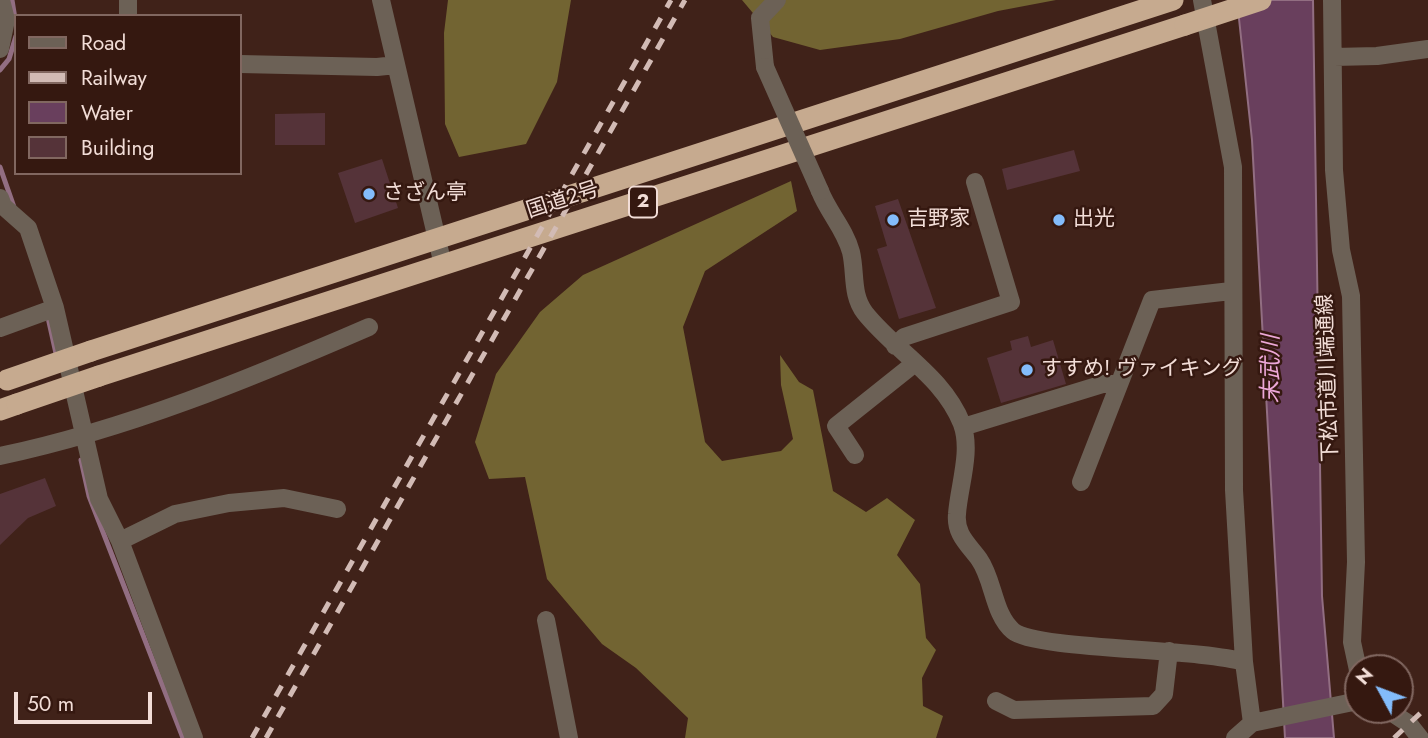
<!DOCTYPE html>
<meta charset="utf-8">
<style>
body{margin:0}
#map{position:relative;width:1428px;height:738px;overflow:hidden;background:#402219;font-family:Jost,sans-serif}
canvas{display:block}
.legend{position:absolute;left:14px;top:14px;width:228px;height:161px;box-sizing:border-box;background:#351810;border:2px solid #816760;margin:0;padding:9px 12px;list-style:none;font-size:21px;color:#f2ddd7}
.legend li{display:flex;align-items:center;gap:14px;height:35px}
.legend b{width:35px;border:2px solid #816760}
.north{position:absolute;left:1344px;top:654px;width:70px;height:70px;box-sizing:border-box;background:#351810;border:2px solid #816760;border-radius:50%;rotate:311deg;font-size:19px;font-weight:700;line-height:28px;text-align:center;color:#f2ddd7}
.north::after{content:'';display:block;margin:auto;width:24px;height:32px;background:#83bcfb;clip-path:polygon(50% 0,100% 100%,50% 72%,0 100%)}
.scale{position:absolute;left:14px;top:692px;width:138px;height:32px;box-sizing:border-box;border:4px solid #f2ddd7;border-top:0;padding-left:9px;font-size:21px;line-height:24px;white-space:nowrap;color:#f2ddd7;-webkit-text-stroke:5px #351810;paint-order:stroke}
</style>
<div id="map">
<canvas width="1428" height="738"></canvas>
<ul class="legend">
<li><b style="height:9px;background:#6c6156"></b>Road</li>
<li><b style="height:9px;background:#d2bbb5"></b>Railway</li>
<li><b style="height:19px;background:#693f5d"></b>Water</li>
<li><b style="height:19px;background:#553339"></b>Building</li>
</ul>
<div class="north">N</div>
<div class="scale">50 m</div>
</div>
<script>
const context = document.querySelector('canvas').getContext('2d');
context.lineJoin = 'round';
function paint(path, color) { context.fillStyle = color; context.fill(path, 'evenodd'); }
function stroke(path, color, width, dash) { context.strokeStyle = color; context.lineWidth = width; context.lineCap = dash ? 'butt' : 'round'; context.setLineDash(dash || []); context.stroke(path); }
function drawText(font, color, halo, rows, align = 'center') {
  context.font = font + ' Jost,"Noto Sans JP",sans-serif'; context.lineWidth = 5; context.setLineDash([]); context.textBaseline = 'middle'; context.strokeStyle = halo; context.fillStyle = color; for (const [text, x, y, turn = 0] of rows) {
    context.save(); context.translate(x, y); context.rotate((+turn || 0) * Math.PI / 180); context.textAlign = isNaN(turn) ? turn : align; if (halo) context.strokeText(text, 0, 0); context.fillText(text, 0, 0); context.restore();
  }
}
const forest = new Path2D(`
 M 448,0 L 571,0 L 557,82 L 526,144 L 459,157 L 445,124 L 444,33 Z
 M 742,0 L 1056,0 L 998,11 L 900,39 L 820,50 L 773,37 Z
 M 791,181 L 797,211 L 705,271 L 683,327 L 705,442 L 722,461 L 781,451 L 793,439 L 781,385 L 780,355 L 799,382 L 813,390 L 833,491 L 866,512 L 887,498 L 915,520 L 897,555 L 920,584 L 926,638 L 936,650 L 922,678 L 923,706 L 943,716 L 936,738 L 685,738 L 688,718 L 636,668 L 602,644 L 547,579 L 525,477 L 489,479 L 475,442 L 496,374 L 540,312 L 583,275 Z`);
const water = new Path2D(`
 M 1237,0 L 1313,0 L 1322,596 L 1334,738 L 1285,738 L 1252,140 Z`);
const stream = new Path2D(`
 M 12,0 L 16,25
 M 0,70 L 9,59 L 16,36
 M 0,167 L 14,207
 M 47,313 L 57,358
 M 81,460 L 89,496 L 183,738`);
const building = new Path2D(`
 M 325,113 L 325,145 L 275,145 L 275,114 Z
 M 1074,150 L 1080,171 L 1007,190 L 1002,169 Z
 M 382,159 L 398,208 L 355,223 L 338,173 Z
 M 898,199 L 936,308 L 899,319 L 877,249 L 887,246 L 875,206 Z
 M 1028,336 L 1031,347 L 1053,340 L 1066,384 L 1001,403 L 987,358 L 1012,350 L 1010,341 Z
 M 45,478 L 56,506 L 28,518 L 0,545 L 0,494 Z`);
const minor = new Path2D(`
 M 381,0 L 443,265
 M 1202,0 L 1233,167 L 1234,490 L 1244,662 L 1252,723
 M 1332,0 L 1334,170 L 1341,250 L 1351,296 L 1356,562 L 1352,642 L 1358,670
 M 128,16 L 128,0
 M 0,49 L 6,20 L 1,0
 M 1334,57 L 1377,56 L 1428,49
 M 240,64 L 377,67 L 396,65
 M 765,67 L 760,18 L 777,0
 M 820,191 C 828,212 845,229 851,252 C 856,273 851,295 865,313 C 896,352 943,376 962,424 C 972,451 959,486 957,514 C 955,534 968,544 979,559 C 994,580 993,614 1013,631 C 1035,650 1200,648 1244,662
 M 0,198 L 3,206 L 28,228 L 55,308 L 99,499 L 120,541 L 194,738
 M 0,328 L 55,308
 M 895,346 L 904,337 L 1011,302 L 975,182
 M 963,427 L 1103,384 L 1117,384
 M 855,455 L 836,426 L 915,363
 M 0,456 C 128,429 249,379 369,327
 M 1081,482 L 1152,300 L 1231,291
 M 120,541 L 175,514 L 229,503 L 284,498 L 337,509
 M 546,620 L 569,738
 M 996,701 L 1014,710 L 1153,706 L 1164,694 L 1169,651
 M 1388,710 L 1409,724 L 1420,738
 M 1235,738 L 1252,723 L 1358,701`);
const highway = new Path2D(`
 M 91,351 L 1173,0
 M 99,376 L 1185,25
 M 0,410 L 17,404`);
const rail = new Path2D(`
 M 252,738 L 671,0
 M 266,738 L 685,0
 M 1394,738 L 1428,706`);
const minorBridge = new Path2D(`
 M 765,67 L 820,191`);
const highwayBridge = new Path2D(`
 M 1185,25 L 1261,0
 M 7,380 L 91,351
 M 17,404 L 99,376`);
const markers = [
 [369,194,7,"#83bcfb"],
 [893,220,7,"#83bcfb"],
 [1059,220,7,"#83bcfb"],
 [1027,370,7,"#83bcfb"]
];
const shields = [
 [643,202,28]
];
const shieldNames = [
 ["2",643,202]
];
const poiNames = [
 ["さざん亭",383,194],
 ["吉野家",907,220],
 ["出光",1073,220],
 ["すすめ! ヴァイキング",1041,370]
];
const streetNames = [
 ["国道2号",563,201,-18],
 ["下松市道川端通線",1329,378,-92]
];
const waterNames = [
 ["末武川",1272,369,-90]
];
paint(forest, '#726432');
paint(water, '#693f5d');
stroke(water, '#926e82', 2);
stroke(stream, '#926e82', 5);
paint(building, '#553339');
stroke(minor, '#6c6156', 18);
stroke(highway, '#c6aa8f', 21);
stroke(rail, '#d2bbb5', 5, [12, 12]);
stroke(minorBridge, '#6c6156', 18);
stroke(highwayBridge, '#c6aa8f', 21);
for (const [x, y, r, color] of markers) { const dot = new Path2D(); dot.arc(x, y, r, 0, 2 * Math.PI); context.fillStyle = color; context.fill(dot); stroke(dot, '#351810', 2.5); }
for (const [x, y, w] of shields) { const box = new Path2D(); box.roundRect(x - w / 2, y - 15.5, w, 31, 5); context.fillStyle = '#351810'; context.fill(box); stroke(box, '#f2ddd7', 2); }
drawText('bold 19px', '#f2ddd7', null, shieldNames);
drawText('21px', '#f2ddd7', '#351810', poiNames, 'left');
drawText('21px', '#f2ddd7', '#351810', streetNames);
drawText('italic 23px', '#eca7d7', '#351810', waterNames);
</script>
